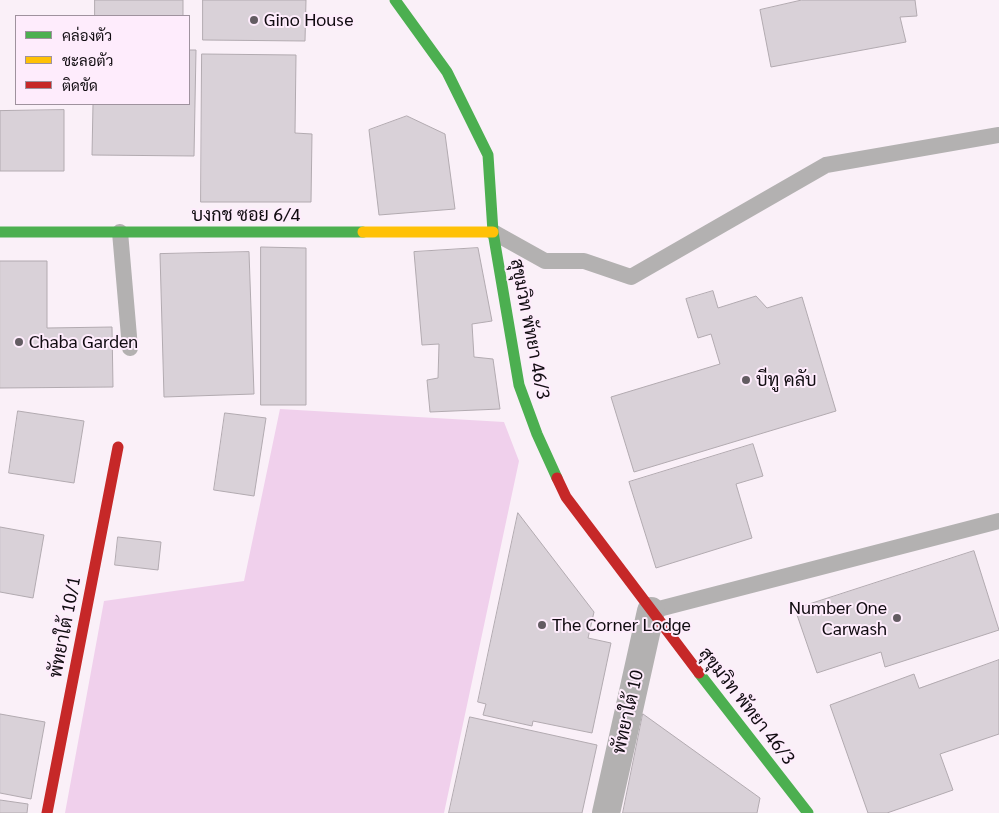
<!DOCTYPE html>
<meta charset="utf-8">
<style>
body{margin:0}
#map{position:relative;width:999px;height:813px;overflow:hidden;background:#faf0f8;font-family:Georgia,Sarabun,serif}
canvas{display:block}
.legend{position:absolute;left:15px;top:15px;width:175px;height:90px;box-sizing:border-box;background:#feecfc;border:1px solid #9f929e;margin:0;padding:6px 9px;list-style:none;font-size:15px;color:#110c11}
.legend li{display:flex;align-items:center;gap:10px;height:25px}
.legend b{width:25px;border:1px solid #9f929e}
</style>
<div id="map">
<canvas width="999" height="813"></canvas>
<ul class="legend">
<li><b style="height:6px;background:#4caf50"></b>คล่องตัว</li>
<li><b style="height:6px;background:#ffc107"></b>ชะลอตัว</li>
<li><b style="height:6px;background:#c62828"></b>ติดขัด</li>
</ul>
</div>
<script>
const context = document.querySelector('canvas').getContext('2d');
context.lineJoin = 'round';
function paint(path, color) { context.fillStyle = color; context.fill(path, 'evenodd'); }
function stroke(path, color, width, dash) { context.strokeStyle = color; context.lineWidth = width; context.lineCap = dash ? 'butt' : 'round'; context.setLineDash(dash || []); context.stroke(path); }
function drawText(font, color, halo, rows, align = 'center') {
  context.font = font + ' Georgia,Sarabun,serif'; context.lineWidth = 4; context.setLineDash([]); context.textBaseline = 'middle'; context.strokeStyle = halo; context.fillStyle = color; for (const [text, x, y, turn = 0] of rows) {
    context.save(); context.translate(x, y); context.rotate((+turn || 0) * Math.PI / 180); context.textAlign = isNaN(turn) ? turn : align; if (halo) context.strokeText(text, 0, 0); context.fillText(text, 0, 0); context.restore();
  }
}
const green = new Path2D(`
 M 280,409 L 504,422 L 519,461 L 444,813 L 65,813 L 104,601 L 244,581 Z`);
const building = new Path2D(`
 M 95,0 L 183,0 L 183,16 L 95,16 Z
 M 203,0 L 306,0 L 305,41 L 203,40 Z
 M 802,0 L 915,0 L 917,16 L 900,17 L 906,42 L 771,67 L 760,10 Z
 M 189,50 L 196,50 L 194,156 L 92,155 L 93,104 L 189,104 Z
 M 202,54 L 296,55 L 295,133 L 312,134 L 311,202 L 201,202 Z
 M 64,110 L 64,171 L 0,171 L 0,111 Z
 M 407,116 L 445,134 L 455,209 L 379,215 L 369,130 Z
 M 261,247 L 306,248 L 306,405 L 261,405 Z
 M 478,248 L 492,321 L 472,324 L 474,357 L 493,359 L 500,409 L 430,412 L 427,380 L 438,378 L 439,344 L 422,345 L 414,252 Z
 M 249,252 L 254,394 L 164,397 L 160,254 Z
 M 0,261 L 47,261 L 47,328 L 112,327 L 113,387 L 0,388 Z
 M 713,291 L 718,308 L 756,296 L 767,308 L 802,297 L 836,411 L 634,472 L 611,397 L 720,364 L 711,334 L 698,338 L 686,299 Z
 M 18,411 L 84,421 L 74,483 L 9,473 Z
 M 225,413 L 266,418 L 254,496 L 214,490 Z
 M 753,444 L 763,476 L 736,484 L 752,538 L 656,568 L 629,482 Z
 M 518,513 L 594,612 L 588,638 L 611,643 L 592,733 L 533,721 L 532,726 L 483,715 L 486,704 L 478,702 Z
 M 0,527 L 44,535 L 33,598 L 0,592 Z
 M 118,537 L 161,542 L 158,570 L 115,565 Z
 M 974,551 L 999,630 L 885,667 L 881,652 L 817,673 L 795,609 Z
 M 999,660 L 999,734 L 940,754 L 953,790 L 887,813 L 868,813 L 830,705 L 914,674 L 919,688 Z
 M 0,714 L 45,722 L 31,799 L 0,793 Z
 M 643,714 L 760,798 L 757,813 L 623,813 Z
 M 470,717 L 597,745 L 582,813 L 449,813 Z
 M 0,800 L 28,804 L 27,813 L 0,813 Z`);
const lane = new Path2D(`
 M 120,232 L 130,348
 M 493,232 L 545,261 L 584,261 L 631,277 L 826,165 L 999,135
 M 651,611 L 999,521`);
const street = new Path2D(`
 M 606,813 L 651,611`);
const fast = new Path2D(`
 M 395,0 L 447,72 L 488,155 L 493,232 L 519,385 L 537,434 L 557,478
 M 0,232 L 363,232
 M 699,673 L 808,813`);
const slow = new Path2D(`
 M 363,232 L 493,232`);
const jam = new Path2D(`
 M 557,478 L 566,497 L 699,673
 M 47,813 L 118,447`);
const markers = [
 [254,20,5,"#635c62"],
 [19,342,5,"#635c62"],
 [746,380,5,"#635c62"],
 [897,618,5,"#635c62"],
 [542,625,5,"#635c62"]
];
const poiNames = [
 ["Gino House",264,20],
 ["Chaba Garden",29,342],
 ["บีทู คลับ",756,380],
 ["Number One",887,608,"right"],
 ["Carwash",887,629,"right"],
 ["The Corner Lodge",552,625]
];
const streetNames = [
 ["บงกช ซอย 6/4",246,215],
 ["สุขุมวิท พัทยา 46/3",530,329,79],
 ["พัทยาใต้ 10/1",65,627,-79],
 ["สุขุมวิท พัทยา 46/3",747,706,52],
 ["พัทยาใต้ 10",628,712,-77]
];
paint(green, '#f0d0ec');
paint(building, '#d9d1d8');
stroke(building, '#b2aab0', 1);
stroke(lane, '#b3b1b1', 16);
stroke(street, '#b3b1b1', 28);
stroke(fast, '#4caf50', 11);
stroke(slow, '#ffc107', 11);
stroke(jam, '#c62828', 11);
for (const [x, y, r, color] of markers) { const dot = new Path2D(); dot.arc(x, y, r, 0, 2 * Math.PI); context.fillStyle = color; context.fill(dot); stroke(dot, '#feecfc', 2); }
drawText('18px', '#110c11', '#feecfc', poiNames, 'left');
drawText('18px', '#110c11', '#feecfc', streetNames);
</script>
